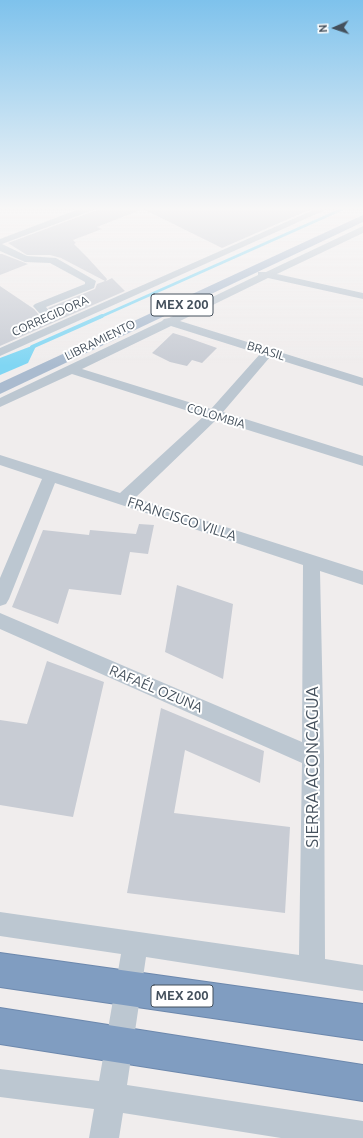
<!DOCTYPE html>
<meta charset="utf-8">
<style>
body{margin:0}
#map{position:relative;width:363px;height:1138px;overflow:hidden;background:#f0eded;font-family:Ubuntu,sans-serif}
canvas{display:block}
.north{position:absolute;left:315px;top:8px;width:40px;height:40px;-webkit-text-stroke:3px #fff;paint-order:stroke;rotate:267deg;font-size:11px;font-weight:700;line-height:16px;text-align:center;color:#44505c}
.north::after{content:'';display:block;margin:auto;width:14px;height:18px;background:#44505c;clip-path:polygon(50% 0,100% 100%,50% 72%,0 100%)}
</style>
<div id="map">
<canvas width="363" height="1138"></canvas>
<div class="north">N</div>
</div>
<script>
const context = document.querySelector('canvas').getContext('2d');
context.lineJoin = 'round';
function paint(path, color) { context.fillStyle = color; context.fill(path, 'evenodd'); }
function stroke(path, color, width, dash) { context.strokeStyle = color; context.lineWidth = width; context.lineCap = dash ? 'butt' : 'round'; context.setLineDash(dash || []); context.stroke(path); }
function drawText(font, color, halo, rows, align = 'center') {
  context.font = font + ' Ubuntu,sans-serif'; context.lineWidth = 4; context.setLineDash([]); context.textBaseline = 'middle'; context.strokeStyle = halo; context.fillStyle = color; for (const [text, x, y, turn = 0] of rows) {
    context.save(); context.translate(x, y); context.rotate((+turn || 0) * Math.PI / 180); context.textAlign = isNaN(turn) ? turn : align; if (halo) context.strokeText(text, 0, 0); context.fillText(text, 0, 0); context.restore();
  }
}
const water = new Path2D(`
 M 37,344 L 28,363 L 0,375 L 0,358 Z`);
const streamFar1 = new Path2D(`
 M 100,317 L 347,207`);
const stream = new Path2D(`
 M 32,347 L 102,316`);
const building = new Path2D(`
 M 105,207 L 316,207 L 222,248 L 143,209 L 97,227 L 102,229 L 73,240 L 76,243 L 74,244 L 87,257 L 107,279 L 106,281 L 112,278 L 125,291 L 0,346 L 0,286 L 34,309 L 40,316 L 49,316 L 52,313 L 48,308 L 95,289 L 97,284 L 105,281 L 61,258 L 50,255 L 27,255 L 8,243 Z
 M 0,254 L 2,254 L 28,264 L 0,275 Z
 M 173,333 L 186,337 L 217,348 L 202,363 L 192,360 L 187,366 L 170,362 L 152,353 Z
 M 139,524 L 154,525 L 148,554 L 130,552 L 121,595 L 69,589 L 58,624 L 12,607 L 43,530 L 89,535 L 90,530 L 136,534 Z
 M 177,585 L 233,604 L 223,679 L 165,652 Z
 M 47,661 L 104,682 L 73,817 L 0,805 L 0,720 L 27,724 Z
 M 161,708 L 264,751 L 260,783 L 185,750 L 174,813 L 290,827 L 285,913 L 127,893 Z`);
const minor = new Path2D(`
 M 84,207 L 97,207 L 96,209 L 2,244 L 27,256 L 56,258 L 96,281 L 94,288 L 46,307 L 51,313 L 49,315 L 41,315 L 33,306 L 35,304 L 85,284 L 85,282 L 50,263 L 25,262 L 0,251 L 0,239 Z
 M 320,207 L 332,207 L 0,356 L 0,348 Z
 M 363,226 L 363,233 L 277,274 L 363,293 L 363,299 L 268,278 L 180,321 L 363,378 L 363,386 L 270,357 L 223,412 L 363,456 L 363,466 L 216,420 L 135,498 L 363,571 L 363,585 L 320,571 L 324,757 L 325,959 L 363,965 L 363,991 L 146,957 L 127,1085 L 363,1121 L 363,1138 L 281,1138 L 123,1113 L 119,1138 L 89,1138 L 94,1109 L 0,1097 L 0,1069 L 99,1081 L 121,954 L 0,936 L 0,912 L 299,955 L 302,763 L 0,629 L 0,613 L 302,742 L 303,565 L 55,483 L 9,599 L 6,604 L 0,606 L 0,578 L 42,479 L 0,465 L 0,455 L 120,493 L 204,416 L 72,374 L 0,407 L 0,398 L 162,321 L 164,319 L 169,318 L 258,275 L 258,272 L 266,272 ZM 171,326 L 260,354 L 211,409 L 82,369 Z`);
const major = new Path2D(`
 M 363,215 L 363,222 L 0,394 L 0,383 Z`);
const highway = new Path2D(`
 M 0,953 L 363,1004 L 363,1040 L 0,987 Z
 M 0,1008 L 363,1065 L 363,1101 L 0,1044 Z`);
const farStreetnames = [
 ["CORREGIDORA",50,316,-24],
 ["LIBRAMIENTO",100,340,-26],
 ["BRASIL",266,351,17],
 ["COLOMBIA",216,416,17]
];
const shields = [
 [182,305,62],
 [182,996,62]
];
const shieldNames = [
 ["MEX 200",182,305],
 ["MEX 200",182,996]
];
const streetNames = [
 ["FRANCISCO VILLA",182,519,18],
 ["RAFAÉL OZUNA",156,689,23]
];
const nearStreetnames = [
 ["SIERRA ACONCAGUA",312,767,-90]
];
paint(water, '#80d6f3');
stroke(streamFar1, '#80d6f3', 3);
stroke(stream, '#80d6f3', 4);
paint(building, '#c8ccd4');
stroke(highway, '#6c88ad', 2);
paint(minor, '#bcc7d1');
paint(major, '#aabbcf');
paint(highway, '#809dc1');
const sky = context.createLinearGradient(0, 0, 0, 366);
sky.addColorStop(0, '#7ec2ec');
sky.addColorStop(0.57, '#f8f7f7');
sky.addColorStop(1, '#f8f7f700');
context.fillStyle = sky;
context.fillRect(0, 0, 363, 366);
drawText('12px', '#44505c', '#fff', farStreetnames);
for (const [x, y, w] of shields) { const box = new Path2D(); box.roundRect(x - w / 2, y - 11, w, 22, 3); context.fillStyle = '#fff'; context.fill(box); stroke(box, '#44505c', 1); }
drawText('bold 13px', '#44505c', null, shieldNames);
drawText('14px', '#44505c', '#fff', streetNames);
drawText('17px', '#44505c', '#fff', nearStreetnames);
</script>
